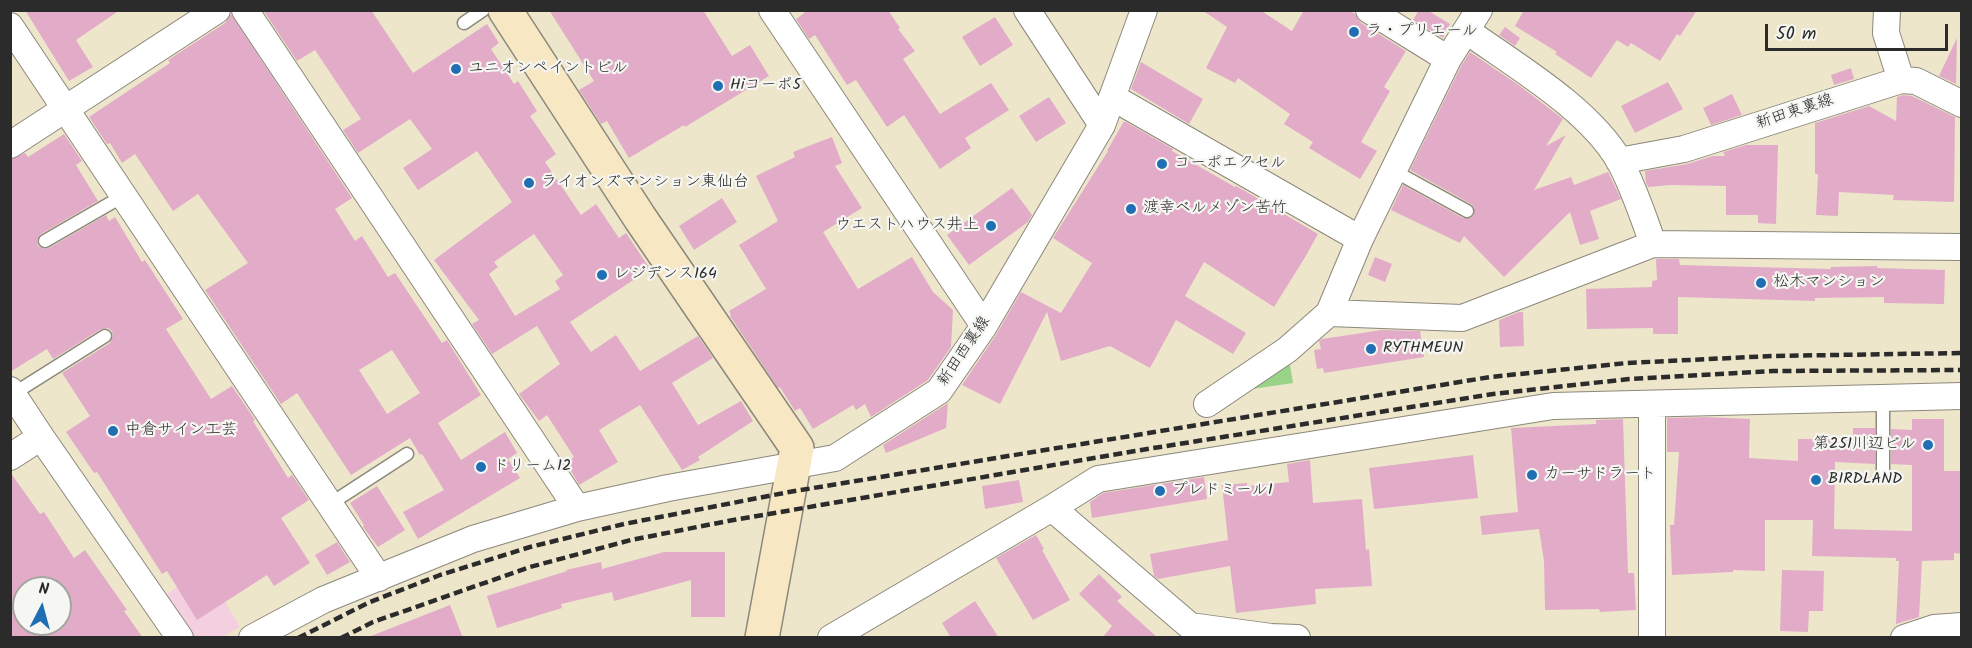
<!DOCTYPE html>
<meta charset="utf-8">
<style>
body{margin:0}
#map{position:relative;width:1972px;height:648px;overflow:hidden;background:#ede6cb;font-family:Kalam,sans-serif}
canvas{display:block}
.frame{position:absolute;inset:0;border:12px solid #2b2b2b;pointer-events:none}
.north{position:absolute;left:12px;top:576px;width:60px;height:60px;box-sizing:border-box;background:#f6f6f2;border:2px solid #a5a5a2;border-radius:50%;rotate:6deg;font-size:16px;font-weight:700;line-height:24px;text-align:center;color:#2b2b2b}
.north::after{content:'';display:block;margin:auto;width:21px;height:27px;background:#1f6fb2;clip-path:polygon(50% 0,100% 100%,50% 72%,0 100%)}
.scale{position:absolute;left:1765px;top:24px;width:183px;height:27px;box-sizing:border-box;border:3px solid #2b2b2b;border-top:0;padding-left:8px;font-size:18px;line-height:21px;white-space:nowrap;color:#2b2b2b;-webkit-text-stroke:4px #f6f6f2;paint-order:stroke}
</style>
<div id="map">
<canvas width="1972" height="648"></canvas>
<div class="frame"></div>
<div class="north">N</div>
<div class="scale">50 m</div>
</div>
<script>
const context = document.querySelector('canvas').getContext('2d');
context.lineJoin = 'round';
function paint(path, color) { context.fillStyle = color; context.fill(path, 'evenodd'); }
function stroke(path, color, width, dash) { context.strokeStyle = color; context.lineWidth = width; context.lineCap = dash ? 'butt' : 'round'; context.setLineDash(dash || []); context.stroke(path); }
function drawText(font, color, halo, rows, align = 'center') {
  context.font = font + ' Kalam,"Klee One",sans-serif'; context.lineWidth = 4.5; context.setLineDash([]); context.textBaseline = 'middle'; context.strokeStyle = halo; context.fillStyle = color; for (const [text, x, y, turn = 0] of rows) {
    context.save(); context.translate(x, y); context.rotate((+turn || 0) * Math.PI / 180); context.textAlign = isNaN(turn) ? turn : align; if (halo) context.strokeText(text, 0, 0); context.fillText(text, 0, 0); context.restore();
  }
}
const built = new Path2D(`
 M 206,570 L 240,627 L 222,637 L 192,637 L 166,594 Z`);
const green = new Path2D(`
 M 1289,359 L 1293,383 L 1239,391 Z`);
const building = new Path2D(`
 M 25,10 L 120,10 L 76,40 L 93,67 L 69,81 Z
 M 263,10 L 371,10 L 413,73 L 487,24 L 499,43 L 491,49 L 514,84 L 518,81 L 537,111 L 530,116 L 556,154 L 545,162 L 581,215 L 596,204 L 619,238 L 626,233 L 650,269 L 570,322 L 591,352 L 616,335 L 640,371 L 698,336 L 713,358 L 672,383 L 698,425 L 741,401 L 753,421 L 698,457 L 700,460 L 682,470 L 640,405 L 599,430 L 618,462 L 579,485 L 566,462 L 574,457 L 547,415 L 539,421 L 519,394 L 560,364 L 537,326 L 492,354 L 472,324 L 479,320 L 434,260 L 512,202 L 477,151 L 418,190 L 403,168 L 432,149 L 410,119 L 358,153 L 343,130 L 361,119 L 315,50 L 297,61 ZM 534,234 L 563,275 L 555,281 L 560,289 L 515,316 L 489,274 L 498,267 L 494,262 Z
 M 549,10 L 703,10 L 732,56 L 750,45 L 769,76 L 685,127 L 684,125 L 629,158 L 607,121 L 601,124 L 579,90 L 594,81 Z
 M 808,10 L 888,10 L 900,28 L 898,29 L 915,51 L 903,59 L 940,114 L 991,83 L 1009,110 L 965,138 L 971,148 L 940,169 L 904,115 L 887,127 L 856,80 L 847,85 L 815,35 L 809,39 L 796,19 Z
 M 1202,10 L 1260,10 L 1292,31 L 1304,10 L 1349,10 L 1355,14 L 1361,23 L 1406,51 L 1384,87 L 1390,91 L 1361,142 L 1377,151 L 1360,179 L 1309,148 L 1313,142 L 1284,124 L 1290,114 L 1238,78 L 1235,83 L 1206,68 L 1227,27 Z
 M 1419,10 L 1427,10 L 1450,24 L 1443,38 L 1413,20 Z
 M 1524,10 L 1697,10 L 1680,36 L 1677,34 L 1660,61 L 1631,43 L 1628,47 L 1617,40 L 1591,78 L 1555,54 L 1557,52 L 1515,26 Z
 M 231,14 L 352,198 L 335,209 L 355,241 L 362,236 L 388,277 L 395,273 L 442,343 L 447,340 L 481,395 L 438,423 L 461,460 L 505,432 L 517,453 L 508,459 L 520,478 L 418,539 L 403,512 L 444,490 L 422,454 L 420,455 L 410,438 L 351,475 L 297,393 L 281,404 L 205,290 L 248,263 L 198,194 L 173,211 L 135,154 L 122,163 L 110,143 L 107,144 L 89,117 L 170,63 L 168,60 L 225,23 ZM 392,350 L 420,393 L 387,414 L 359,370 Z
 M 995,17 L 1013,45 L 980,66 L 962,37 Z
 M 1505,27 L 1520,38 L 1515,46 L 1499,35 Z
 M 1957,38 L 1956,84 L 1939,76 Z
 M 1470,52 L 1520,86 L 1563,119 L 1546,146 L 1566,135 L 1534,190 L 1571,177 L 1574,185 L 1608,172 L 1621,199 L 1590,211 L 1599,239 L 1580,245 L 1570,212 L 1504,277 L 1464,236 L 1460,243 L 1391,210 L 1403,185 L 1463,218 L 1471,218 L 1474,214 L 1474,207 L 1471,204 L 1410,170 L 1461,66 Z
 M 1141,62 L 1203,99 L 1189,124 L 1131,89 Z
 M 1851,68 L 1854,79 L 1834,85 L 1831,75 Z
 M 1668,82 L 1683,109 L 1635,133 L 1621,106 Z
 M 1732,94 L 1742,115 L 1711,125 L 1703,108 Z
 M 1903,95 L 1912,96 L 1955,117 L 1954,202 L 1893,200 L 1894,195 L 1839,192 L 1838,216 L 1816,215 L 1818,174 L 1815,174 L 1815,123 L 1869,106 L 1896,121 L 1897,97 Z
 M 1049,97 L 1066,123 L 1036,142 L 1019,116 Z
 M 1124,121 L 1173,149 L 1172,151 L 1235,187 L 1236,186 L 1245,191 L 1318,234 L 1304,259 L 1274,307 L 1204,262 L 1185,296 L 1246,333 L 1233,354 L 1176,320 L 1150,368 L 1110,346 L 1061,361 L 1047,312 L 1000,404 L 962,385 L 996,335 L 1021,292 L 1061,313 L 1092,263 L 1053,238 L 1108,151 L 1107,151 Z
 M 64,134 L 82,161 L 76,165 L 98,201 L 41,234 L 37,240 L 38,246 L 44,249 L 49,248 L 106,215 L 109,221 L 115,217 L 142,262 L 145,260 L 183,319 L 166,329 L 211,399 L 232,386 L 255,420 L 253,421 L 288,478 L 292,475 L 309,500 L 281,518 L 310,563 L 274,586 L 267,575 L 197,620 L 167,571 L 162,574 L 97,472 L 94,473 L 66,432 L 90,416 L 62,373 L 110,343 L 113,336 L 112,331 L 108,328 L 101,329 L 53,359 L 47,349 L 10,372 L 10,160 L 25,153 L 28,157 Z
 M 832,137 L 842,163 L 835,166 L 862,208 L 823,232 L 858,289 L 912,257 L 933,292 L 953,310 L 951,347 L 928,380 L 871,417 L 865,404 L 856,410 L 853,405 L 813,429 L 800,408 L 795,411 L 780,387 L 778,388 L 730,316 L 731,315 L 729,311 L 766,289 L 739,245 L 778,221 L 756,176 L 795,157 L 793,152 Z
 M 1746,145 L 1778,145 L 1776,224 L 1758,223 L 1758,215 L 1726,215 L 1726,186 L 1670,185 L 1648,187 L 1646,183 L 1645,171 L 1687,164 L 1713,156 L 1725,156 L 1723,152 Z
 M 1012,188 L 1032,215 L 1028,222 L 969,265 L 947,235 Z
 M 722,198 L 737,222 L 694,250 L 679,226 Z
 M 1375,257 L 1392,264 L 1385,282 L 1368,275 Z
 M 1656,259 L 1679,259 L 1680,265 L 1831,269 L 1831,267 L 1877,266 L 1877,268 L 1945,270 L 1944,304 L 1884,303 L 1884,297 L 1815,298 L 1815,301 L 1678,297 L 1678,334 L 1653,334 L 1653,328 L 1587,329 L 1586,289 L 1652,287 L 1652,281 L 1657,280 Z
 M 1519,312 L 1523,312 L 1524,346 L 1500,347 L 1499,320 Z
 M 1382,330 L 1420,331 L 1424,357 L 1324,373 L 1323,368 L 1317,369 L 1314,350 L 1321,349 L 1319,341 L 1322,339 Z
 M 948,403 L 946,428 L 886,453 L 883,445 Z
 M 1706,417 L 1750,419 L 1749,458 L 1798,461 L 1798,439 L 1853,439 L 1853,428 L 1875,428 L 1875,464 L 1835,462 L 1834,529 L 1912,531 L 1912,465 L 1891,464 L 1891,429 L 1912,430 L 1912,419 L 1944,419 L 1944,471 L 1962,471 L 1962,554 L 1954,553 L 1954,560 L 1922,561 L 1919,617 L 1896,624 L 1899,561 L 1896,561 L 1896,558 L 1812,556 L 1813,520 L 1765,520 L 1765,571 L 1733,570 L 1733,572 L 1672,575 L 1670,525 L 1674,525 L 1679,452 L 1667,452 L 1667,418 Z
 M 1623,419 L 1628,573 L 1634,573 L 1636,610 L 1600,612 L 1599,609 L 1545,610 L 1544,561 L 1539,529 L 1482,535 L 1480,516 L 1518,512 L 1511,428 L 1596,424 L 1596,420 Z
 M 1473,455 L 1478,498 L 1374,509 L 1369,468 Z
 M 1310,460 L 1313,503 L 1362,499 L 1366,550 L 1369,549 L 1372,586 L 1315,589 L 1316,604 L 1236,613 L 1230,566 L 1158,579 L 1154,576 L 1150,554 L 1228,540 L 1222,485 L 1247,483 L 1247,486 L 1289,482 L 1287,464 Z
 M 10,472 L 40,514 L 44,512 L 74,558 L 85,550 L 127,610 L 124,611 L 143,638 L 10,638 ZM 24,588 L 60,588 L 60,624 L 24,624 Z
 M 1204,477 L 1207,499 L 1092,518 L 1090,502 L 1103,493 Z
 M 1019,480 L 1023,502 L 985,509 L 982,486 Z
 M 377,486 L 405,530 L 378,547 L 363,527 L 364,525 L 350,503 Z
 M 1036,535 L 1044,549 L 1042,550 L 1070,600 L 1033,620 L 996,558 Z
 M 337,542 L 350,562 L 327,575 L 315,555 Z
 M 664,552 L 725,552 L 725,617 L 691,617 L 691,580 L 614,601 L 612,592 L 561,604 L 562,608 L 497,628 L 487,596 L 567,571 L 566,570 L 601,562 L 602,569 Z
 M 1782,570 L 1824,571 L 1823,611 L 1809,611 L 1808,632 L 1780,631 Z
 M 1099,574 L 1122,597 L 1117,601 L 1158,638 L 1102,638 L 1112,626 L 1079,594 Z
 M 975,601 L 999,638 L 951,638 L 942,623 Z
 M 450,605 L 463,638 L 371,638 L 371,636 Z`);
const lane = new Path2D(`
 M 464,23 L 483,10
 M 1394,171 L 1467,211
 M 45,241 L 123,196
 M 13,394 L 105,336
 M 1883,471 L 1883,398
 M 330,504 L 407,454`);
const street = new Path2D(`
 M 245,10 L 577,508
 M 772,10 L 984,326
 M 1027,10 L 1102,125
 M 1369,10 L 1448,59
 M 10,26 L 379,578
 M 1467,31 C 1516,66 1590,109 1620,162 C 1634,188 1643,216 1653,244
 M 1901,80 L 1916,81 L 1962,104
 M 1112,97 L 1360,239
 M 10,145 L 217,10
 M 1619,161 L 1684,149 L 1901,80 L 1886,33 L 1887,10
 M 1329,313 L 1462,318 L 1653,244 L 1962,247
 M 10,390 L 41,437 L 180,638
 M 1207,404 L 1287,350 L 1329,313 L 1360,239 L 1448,59 L 1479,10
 M 1652,404 L 1652,638
 M 10,457 L 41,437
 M 1052,508 L 1190,626 L 1271,637 L 1297,638
 M 252,638 L 323,600 L 473,539 L 577,508 L 668,488 L 835,458 L 939,391 L 984,326 L 1102,125 L 1144,10
 M 831,638 L 1052,508 L 1098,479 L 1553,406 L 1962,396
 M 1904,638 L 1934,628 L 1962,626`);
const secondary = new Path2D(`
 M 505,10 L 640,218 L 797,448 L 762,638`);
const rail = new Path2D(`
 M 298,638 L 370,602 L 440,575 L 530,547 L 624,524 L 789,492 L 1490,377 L 1627,363 L 1772,356 L 1962,353
 M 341,638 L 373,622 L 530,567 L 631,540 L 728,521 L 1135,451 L 1493,394 L 1629,379 L 1773,371 L 1962,370`);
const markers = [
 [1354,32,6,"#1f6fb2"],
 [456,69,6,"#1f6fb2"],
 [718,86,6,"#1f6fb2"],
 [1162,164,6,"#1f6fb2"],
 [529,183,6,"#1f6fb2"],
 [1131,209,6,"#1f6fb2"],
 [991,226,6,"#1f6fb2"],
 [602,275,6,"#1f6fb2"],
 [1761,283,6,"#1f6fb2"],
 [1371,349,6,"#1f6fb2"],
 [113,431,6,"#1f6fb2"],
 [1928,445,6,"#1f6fb2"],
 [481,467,6,"#1f6fb2"],
 [1532,475,6,"#1f6fb2"],
 [1816,480,6,"#1f6fb2"],
 [1160,491,6,"#1f6fb2"]
];
const poiNames = [
 ["ラ・プリエール",1366,32],
 ["ユニオンペイントビル",468,69],
 ["Hiコーポ5",730,86],
 ["コーポエクセル",1174,164],
 ["ライオンズマンション東仙台",541,183],
 ["渡幸ベルメゾン苦竹",1143,209],
 ["ウエストハウス井上",979,226,"right"],
 ["レジデンス164",614,275],
 ["松木マンション",1773,283],
 ["RYTHMEUN",1383,349],
 ["中倉サイン工芸",125,431],
 ["第251川辺ビル",1916,445,"right"],
 ["ドリーム12",493,467],
 ["カーサドラート",1544,475],
 ["BIRDLAND",1828,480],
 ["プレドミール1",1172,491]
];
const streetNames = [
 ["新田東裏線",1795,113,-18],
 ["新田西裏線",965,352,-56]
];
paint(built, '#f3cfe0');
paint(green, '#98d387');
paint(building, '#e2acc9');
stroke(lane, '#8c887b', 15);
stroke(street, '#8c887b', 28);
stroke(secondary, '#8c887b', 36);
stroke(lane, '#fff', 12);
stroke(street, '#fff', 26);
stroke(secondary, '#f7e8c3', 33);
stroke(rail, '#2b2b2b', 4.5, [9, 4.5]);
for (const [x, y, r, color] of markers) { const dot = new Path2D(); dot.arc(x, y, r, 0, 2 * Math.PI); context.fillStyle = color; context.fill(dot); stroke(dot, '#f6f6f2', 2); }
drawText('16px', '#2b2b2b', '#f6f6f2', poiNames, 'left');
drawText('16px', '#2b2b2b', '#f6f6f2', streetNames);
</script>
